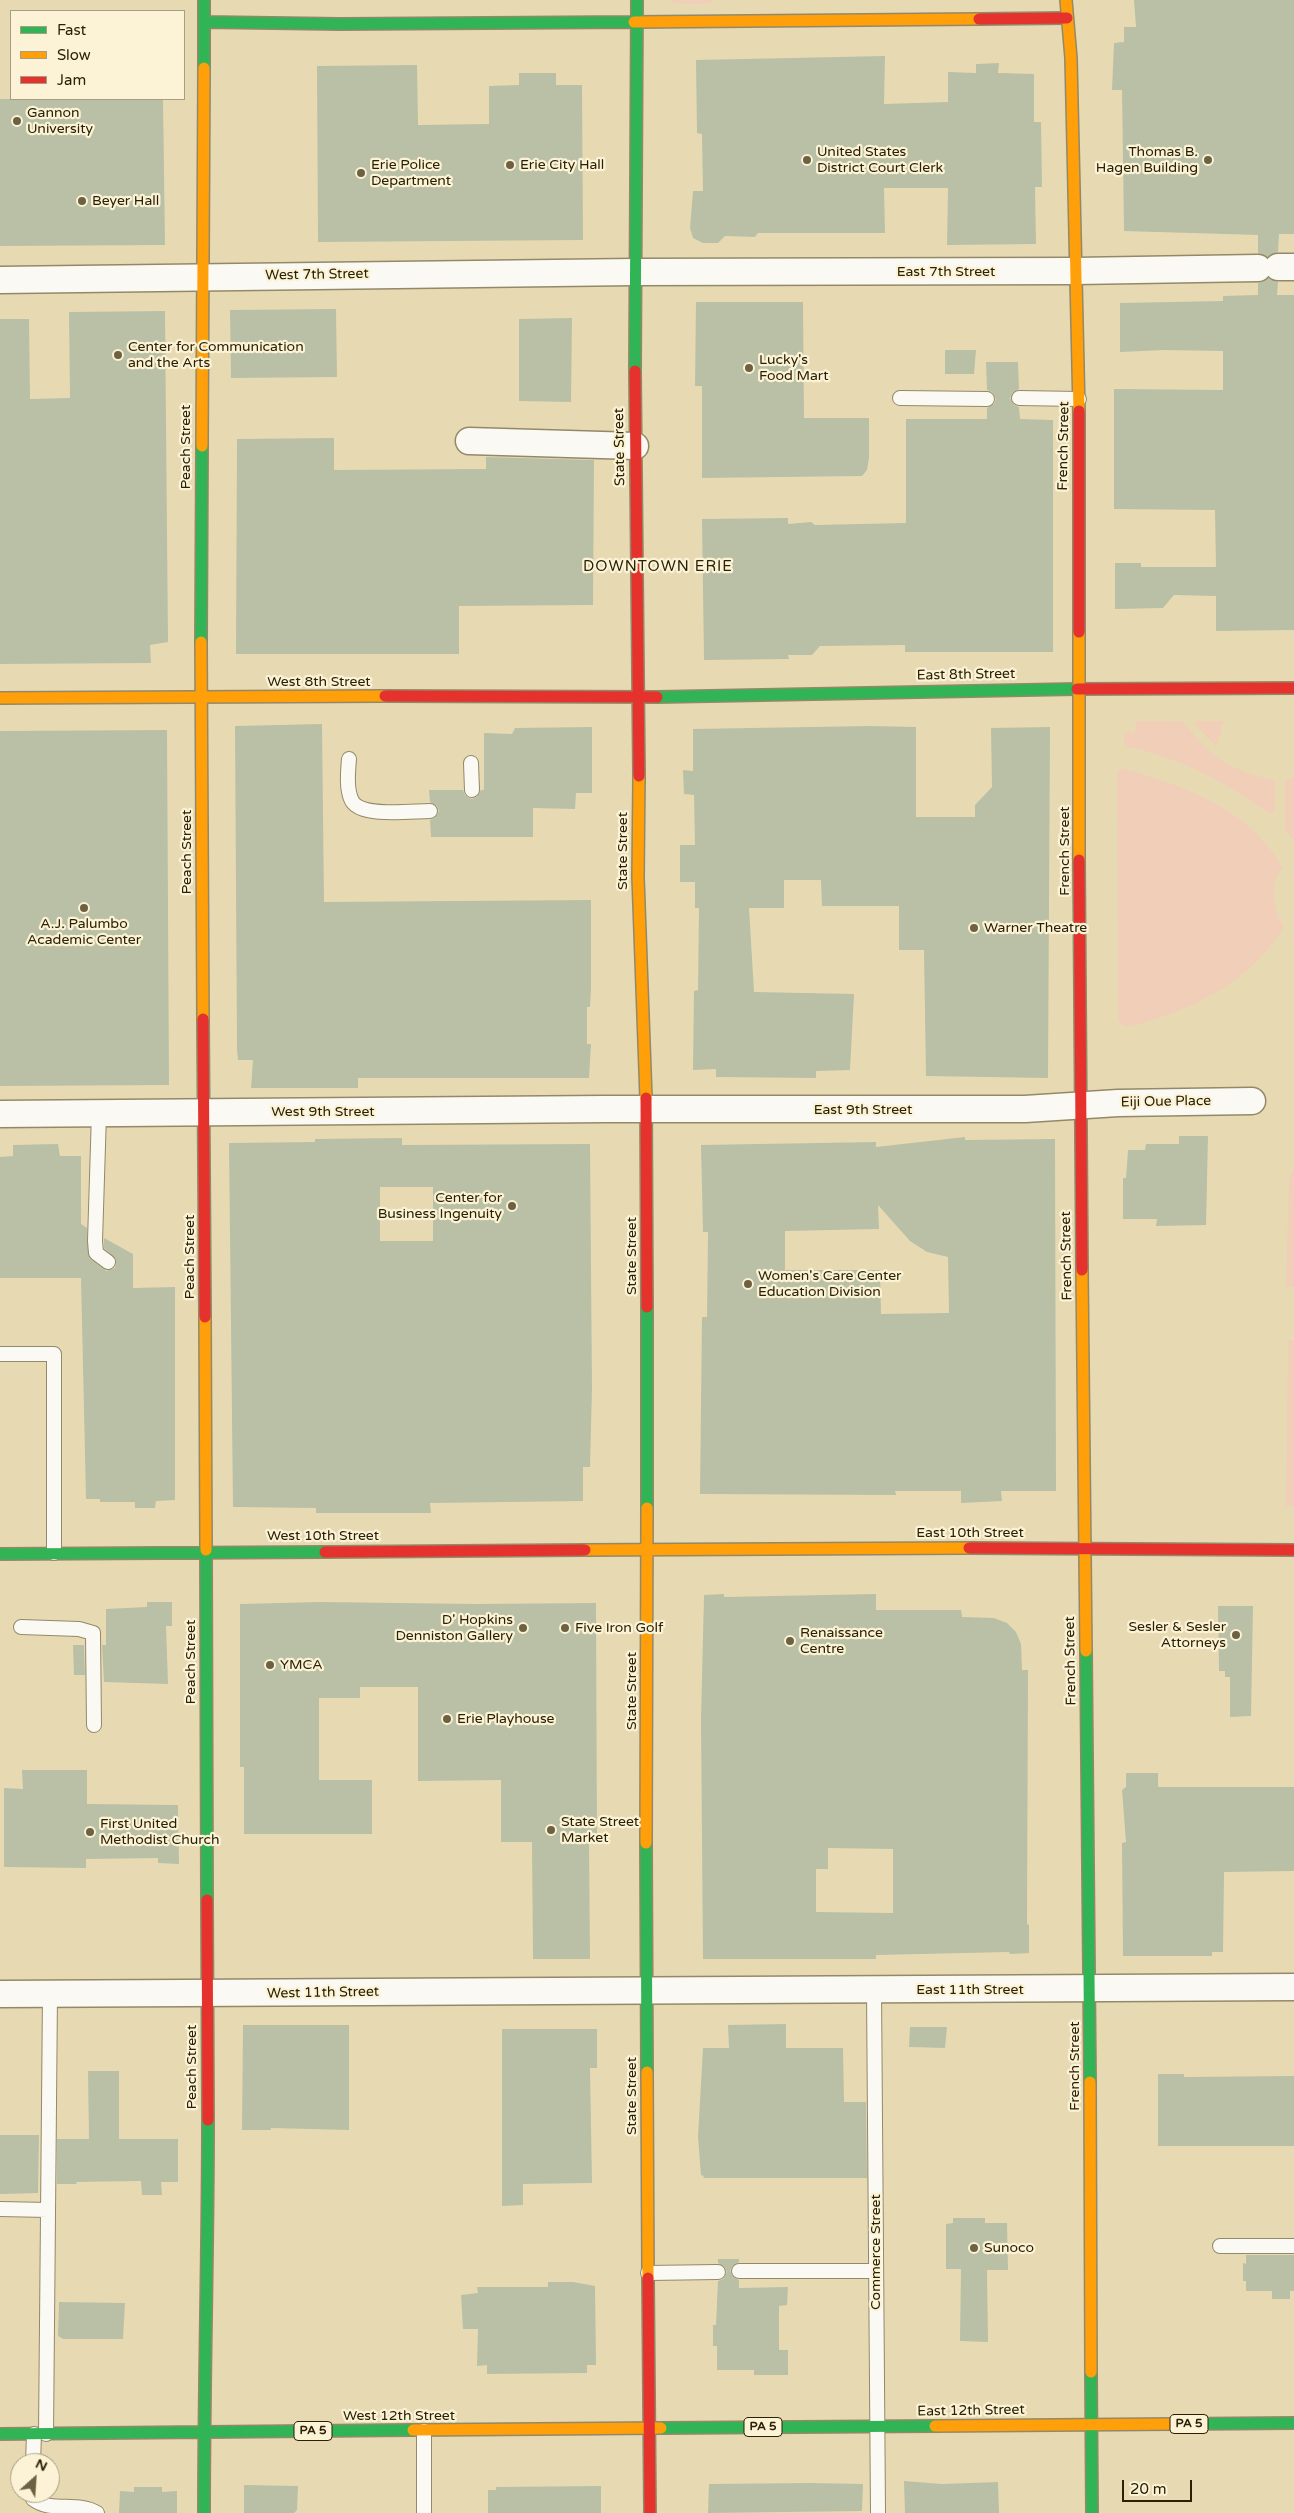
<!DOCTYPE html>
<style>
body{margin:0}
#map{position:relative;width:1294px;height:2513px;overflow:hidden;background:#e7dab3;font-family:"Varela Round",sans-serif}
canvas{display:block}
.legend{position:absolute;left:10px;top:10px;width:175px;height:90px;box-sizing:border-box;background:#fcf3d7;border:1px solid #a89f82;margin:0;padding:6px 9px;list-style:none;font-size:15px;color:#2a2003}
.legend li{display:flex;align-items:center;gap:10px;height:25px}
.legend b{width:25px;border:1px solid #a89f82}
.north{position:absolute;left:10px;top:2453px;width:50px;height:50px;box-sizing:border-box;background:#fcf3d7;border:1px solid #a89f82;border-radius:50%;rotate:26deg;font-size:14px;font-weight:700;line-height:20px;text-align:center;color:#2a2003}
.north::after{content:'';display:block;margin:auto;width:18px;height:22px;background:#6c6141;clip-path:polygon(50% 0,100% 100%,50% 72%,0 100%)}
.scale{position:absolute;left:1122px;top:2480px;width:70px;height:22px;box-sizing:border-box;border:2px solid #2a2003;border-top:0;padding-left:6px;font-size:15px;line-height:18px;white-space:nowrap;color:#2a2003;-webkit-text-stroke:4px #fcf3d7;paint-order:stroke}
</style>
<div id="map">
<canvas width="1294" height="2513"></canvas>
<ul class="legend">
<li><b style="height:6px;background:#30b455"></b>Fast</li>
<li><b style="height:6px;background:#ff9f0a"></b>Slow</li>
<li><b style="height:6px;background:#e5322d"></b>Jam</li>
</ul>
<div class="north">N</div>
<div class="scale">20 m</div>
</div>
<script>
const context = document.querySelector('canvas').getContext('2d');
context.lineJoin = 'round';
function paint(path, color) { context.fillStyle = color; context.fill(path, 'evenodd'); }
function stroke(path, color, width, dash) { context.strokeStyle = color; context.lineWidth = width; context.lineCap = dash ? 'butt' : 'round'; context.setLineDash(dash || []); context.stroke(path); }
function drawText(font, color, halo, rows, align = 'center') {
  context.font = font + ' "Varela Round",sans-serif'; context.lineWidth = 4.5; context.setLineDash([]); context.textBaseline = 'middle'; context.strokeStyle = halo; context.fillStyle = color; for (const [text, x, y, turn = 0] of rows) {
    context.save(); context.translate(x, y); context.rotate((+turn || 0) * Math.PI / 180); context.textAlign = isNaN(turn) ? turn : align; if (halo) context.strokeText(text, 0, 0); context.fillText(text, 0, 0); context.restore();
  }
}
const green = new Path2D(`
 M 669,0 L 713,0 L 709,3 C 697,4 679,6 669,0 Z
 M 1136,721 L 1181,721 C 1189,727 1195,737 1202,744 C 1223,766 1246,774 1275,780 L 1275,812 L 1268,813 C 1226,782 1180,758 1128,747 L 1124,743 L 1124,732 L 1135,733 Z
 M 1197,721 L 1224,721 L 1216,746 L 1195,724 Z
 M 1122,768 C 1184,786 1252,809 1283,869 C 1268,880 1274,915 1284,927 C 1255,973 1210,1002 1158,1018 C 1147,1021 1136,1026 1125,1027 L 1118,1020 L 1117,778 L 1118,771 Z
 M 1294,778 L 1294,838 L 1292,839 L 1285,829 L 1285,781 Z
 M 1294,1169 L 1294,1287 L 1286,1287 L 1289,1176 Z
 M 1288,1340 L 1294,1340 L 1294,1506 L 1286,1506 Z`);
const building = new Path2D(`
 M 1134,0 L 1294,0 L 1294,234 L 1279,234 L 1278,252 L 1267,257 L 1258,253 L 1258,235 L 1124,231 L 1122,90 L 1112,90 L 1114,43 L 1124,42 L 1124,27 L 1136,27 Z
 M 885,56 L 884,104 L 948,102 L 948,72 L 976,73 L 976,64 L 999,63 L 998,73 L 1034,74 L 1034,122 L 1041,122 L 1042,187 L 1035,187 L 1036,244 L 947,245 L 948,188 L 884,188 L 885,233 L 758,233 L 755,237 L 725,236 L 718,243 L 703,243 L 693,238 L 690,228 L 693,191 L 703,191 L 702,134 L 697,133 L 696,60 Z
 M 417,65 L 418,125 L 489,124 L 489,86 L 519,85 L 519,73 L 556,73 L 556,85 L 582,85 L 583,240 L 318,242 L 317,66 Z
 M 0,99 L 163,99 L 165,245 L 0,246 Z
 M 1268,278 L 1278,282 L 1277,295 L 1294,295 L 1294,630 L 1216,631 L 1216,596 L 1174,595 L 1163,608 L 1115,609 L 1115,563 L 1141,563 L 1141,567 L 1216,567 L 1215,510 L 1114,509 L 1114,389 L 1223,390 L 1223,351 L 1164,350 L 1120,352 L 1120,303 L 1223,301 L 1223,296 L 1258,295 L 1258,283 Z
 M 696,302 L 803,302 L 804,418 L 869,418 L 869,458 L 867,470 L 862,476 L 702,478 L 702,386 L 695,386 Z
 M 336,309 L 337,377 L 231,378 L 230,310 Z
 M 165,311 L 168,642 L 150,645 L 151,663 L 0,664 L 0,319 L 29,319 L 30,399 L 70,398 L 69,312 Z
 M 572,318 L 571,402 L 519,401 L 519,319 Z
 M 945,350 L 976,350 L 974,374 L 945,374 Z
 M 986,362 L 1018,362 L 1019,389 L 1012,393 L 1010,398 L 1014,405 L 1019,407 L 1020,419 L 1053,420 L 1053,652 L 905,652 L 905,645 L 820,646 L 812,655 L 788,655 L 789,659 L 704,660 L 702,519 L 788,518 L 788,524 L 811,522 L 815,525 L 906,523 L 906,419 L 987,419 L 987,408 L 994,404 L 996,399 L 992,392 L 987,390 Z
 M 334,438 L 334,470 L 486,469 L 486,457 L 594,460 L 593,605 L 459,606 L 459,654 L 236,654 L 237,439 Z
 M 322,724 L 324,902 L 591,900 L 591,989 L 590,1007 L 587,1007 L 587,1044 L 591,1044 L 589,1078 L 358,1078 L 358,1088 L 251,1088 L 253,1060 L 238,1060 L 237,1049 L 235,726 Z
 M 869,726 L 916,727 L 916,817 L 975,817 L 975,805 L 992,787 L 991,728 L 1050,727 L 1048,1078 L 926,1076 L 924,950 L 899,950 L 899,906 L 822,906 L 821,880 L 784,880 L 784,908 L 749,908 L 754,992 L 854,994 L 850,1070 L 816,1071 L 816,1078 L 716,1077 L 716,1069 L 693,1070 L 694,991 L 698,990 L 699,908 L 695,908 L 695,882 L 680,882 L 680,845 L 695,845 L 694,795 L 684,794 L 683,770 L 693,771 L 693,729 Z
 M 592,727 L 592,793 L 576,793 L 575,809 L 533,808 L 533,837 L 431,837 L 430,820 L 435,818 L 439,811 L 437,806 L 430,802 L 429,790 L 463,790 L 465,795 L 472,799 L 477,797 L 481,790 L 484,790 L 484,733 L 512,734 L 515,728 Z
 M 167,730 L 169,1085 L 0,1086 L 0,731 Z
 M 1179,1136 L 1208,1136 L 1206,1225 L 1156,1226 L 1157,1219 L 1123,1219 L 1123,1178 L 1126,1178 L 1128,1150 L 1145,1150 L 1146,1144 L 1179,1144 Z
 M 965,1137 L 965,1140 L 1055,1139 L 1056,1491 L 1001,1491 L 1002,1501 L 961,1503 L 961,1491 L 895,1491 L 896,1495 L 700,1494 L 702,1317 L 707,1317 L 708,1232 L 703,1232 L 701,1145 L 876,1142 L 876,1147 ZM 878,1205 L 910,1241 L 927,1252 L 948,1257 L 949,1313 L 881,1314 L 880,1270 L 785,1270 L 785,1231 L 879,1229 Z
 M 402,1138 L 402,1145 L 590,1144 L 592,1388 L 590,1467 L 583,1467 L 583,1501 L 430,1503 L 431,1513 L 316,1513 L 316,1508 L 233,1507 L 229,1143 L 315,1142 L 315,1139 ZM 380,1187 L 433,1187 L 433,1241 L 380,1241 Z
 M 58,1144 L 60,1156 L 81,1156 L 81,1224 L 87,1228 L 89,1258 L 106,1271 L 115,1268 L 116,1259 L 104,1248 L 104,1238 L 133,1254 L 133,1288 L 175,1287 L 175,1500 L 156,1501 L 155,1508 L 135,1508 L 135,1502 L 100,1502 L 100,1499 L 86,1499 L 81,1278 L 0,1278 L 0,1157 L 13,1156 L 13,1145 Z
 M 724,1594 L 724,1597 L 876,1594 L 876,1610 L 961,1610 L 962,1617 L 994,1618 L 1007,1623 L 1016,1632 L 1021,1644 L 1022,1670 L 1028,1670 L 1027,1924 L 1029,1925 L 1029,1953 L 1010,1954 L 1009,1952 L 876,1955 L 876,1959 L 703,1959 L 701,1719 L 704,1595 ZM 828,1848 L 893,1849 L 893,1913 L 816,1912 L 816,1869 L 828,1869 Z
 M 147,1602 L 172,1602 L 172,1626 L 166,1626 L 168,1684 L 104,1682 L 102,1645 L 106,1645 L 106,1609 L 147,1607 Z
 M 321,1602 L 476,1604 L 596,1603 L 597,1841 L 589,1841 L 590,1959 L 533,1959 L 532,1842 L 501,1842 L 501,1780 L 418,1781 L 418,1687 L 360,1687 L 360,1698 L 319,1698 L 319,1780 L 372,1780 L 372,1834 L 244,1834 L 244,1767 L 240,1767 L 240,1604 Z
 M 1218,1606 L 1253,1606 L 1251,1716 L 1230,1717 L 1230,1677 L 1225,1677 L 1225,1671 L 1219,1671 Z
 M 73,1645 L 84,1645 L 85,1675 L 74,1675 Z
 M 22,1770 L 87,1770 L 87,1804 L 178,1805 L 179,1864 L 158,1863 L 158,1858 L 86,1859 L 86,1868 L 4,1867 L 4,1788 L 23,1789 Z
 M 1126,1773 L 1158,1773 L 1158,1787 L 1294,1787 L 1294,1871 L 1224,1872 L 1223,1952 L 1212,1952 L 1212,1956 L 1123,1956 L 1122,1843 L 1126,1842 L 1122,1790 L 1126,1787 Z
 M 786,2024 L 786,2048 L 843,2048 L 844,2102 L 866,2102 L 867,2178 L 703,2178 L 704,2176 L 701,2175 L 698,2137 L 703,2048 L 729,2048 L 728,2025 Z
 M 243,2025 L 349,2025 L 349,2130 L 271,2128 L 271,2130 L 242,2130 Z
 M 910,2027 L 947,2027 L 945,2048 L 909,2047 Z
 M 502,2029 L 597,2029 L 597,2068 L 590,2068 L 592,2183 L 523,2184 L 523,2205 L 502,2206 Z
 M 88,2071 L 119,2071 L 119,2139 L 178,2139 L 178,2182 L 161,2182 L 162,2195 L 142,2195 L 141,2181 L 76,2182 L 77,2184 L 57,2184 L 57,2139 L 89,2139 Z
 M 1158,2074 L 1184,2074 L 1184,2077 L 1294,2076 L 1294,2146 L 1158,2146 Z
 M 0,2135 L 39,2135 L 38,2193 L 0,2194 Z
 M 953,2218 L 985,2218 L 985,2223 L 1007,2223 L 1008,2270 L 987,2270 L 988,2342 L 960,2341 L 961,2269 L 946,2269 L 946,2224 L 953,2223 Z
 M 1246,2255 L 1294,2255 L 1294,2291 L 1290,2291 L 1290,2299 L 1272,2299 L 1272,2291 L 1246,2291 L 1246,2281 L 1243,2281 L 1243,2263 L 1246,2264 Z
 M 718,2259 L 739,2259 L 739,2262 L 732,2266 L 730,2271 L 734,2278 L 739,2280 L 739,2288 L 788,2287 L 787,2305 L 779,2306 L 779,2350 L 788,2350 L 788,2375 L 754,2375 L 754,2370 L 717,2370 L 717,2346 L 713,2346 L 713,2325 L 716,2325 L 718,2281 L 723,2279 L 727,2272 L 725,2267 L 718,2263 Z
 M 548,2282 L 573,2282 L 595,2286 L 596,2365 L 587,2365 L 587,2373 L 487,2374 L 487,2365 L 477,2366 L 478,2329 L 463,2329 L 461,2295 L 478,2293 L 477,2287 L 548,2287 Z
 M 59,2302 L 125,2303 L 123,2339 L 63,2339 L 58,2336 Z
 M 904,2481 L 942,2484 L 998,2482 L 999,2513 L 905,2513 Z
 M 810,2483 L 863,2484 L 862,2511 L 708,2513 L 709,2484 Z
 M 244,2485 L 298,2486 L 297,2510 L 294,2513 L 244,2513 Z
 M 601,2486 L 601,2513 L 488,2513 L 488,2490 L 496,2490 L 496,2487 Z
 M 134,2487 L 162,2487 L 162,2492 L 177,2491 L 177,2513 L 119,2513 L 120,2491 L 134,2492 Z`);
const lane = new Path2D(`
 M 900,398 L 987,399
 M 1019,398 L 1079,399
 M 349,759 C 348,772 346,789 352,801 C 362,818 412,811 430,811
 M 471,763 L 472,790
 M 99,1113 L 95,1241 L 96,1253 L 108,1262
 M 0,1354 L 54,1354 L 54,1553
 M 21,1627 L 79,1629 L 93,1633 L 94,1725
 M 874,1990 L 878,2513
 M 0,2209 L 48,2210
 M 1220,2246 L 1294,2246
 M 739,2271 L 876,2271
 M 648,2273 L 718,2272
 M 424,2431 L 424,2513
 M 46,2434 L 50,1994
 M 33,2463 L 34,2434
 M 32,2493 L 33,2499 C 51,2513 78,2501 97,2513`);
const street = new Path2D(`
 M 1278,267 L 1294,267
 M 0,280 L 634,272 L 1076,271 L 1258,268
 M 469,441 L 635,446
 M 0,1114 L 604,1109 L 1025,1109 L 1118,1103 L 1252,1101
 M 0,1994 L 1294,1987`);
const fast = new Path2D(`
 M 204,22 L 340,24 L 634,22
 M 204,68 L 204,0
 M 635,371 L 637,0
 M 201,642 L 202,446
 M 657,697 L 1077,689
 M 647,1508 L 647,1307
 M 206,1550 L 207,1900
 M 0,1554 L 325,1552
 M 1086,1651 L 1090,2082
 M 646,1843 L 647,2072
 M 1091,2372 L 1092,2513
 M 1175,2424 L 1294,2423
 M 661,2428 L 935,2426
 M 0,2434 L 413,2430
 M 204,2513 C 204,2382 208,2251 208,2120`);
const slow = new Path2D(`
 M 1066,0 L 1071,58 L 1079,411
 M 634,22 L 979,19
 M 202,446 L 204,68
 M 1079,632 L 1079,860
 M 201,642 L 203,1019
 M 0,698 L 385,696
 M 639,776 L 638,877 L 646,1098
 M 1082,1270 L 1086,1651
 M 205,1317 L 206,1550
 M 585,1550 L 969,1548
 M 646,1843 L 647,1508
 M 647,2072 L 648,2278
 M 1090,2082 L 1091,2372
 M 935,2426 L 1175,2424
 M 413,2430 L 661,2428`);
const jam = new Path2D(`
 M 979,19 L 1067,18
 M 635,371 L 639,776
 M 1079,411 L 1079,632
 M 1077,689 L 1294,688
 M 385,696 L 657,697
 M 1079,860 L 1082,1270
 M 203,1019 L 205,1317
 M 646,1098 L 647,1307
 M 969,1548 L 1294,1550
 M 325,1552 L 585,1550
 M 207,1900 L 208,2120
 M 648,2278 L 650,2513`);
const markers = [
 [17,121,5,"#6c6141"],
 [807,160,5,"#6c6141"],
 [1208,160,5,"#6c6141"],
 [510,165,5,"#6c6141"],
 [361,173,5,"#6c6141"],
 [82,201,5,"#6c6141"],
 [118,355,5,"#6c6141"],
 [749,368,5,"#6c6141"],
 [84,908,5,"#6c6141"],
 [974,928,5,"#6c6141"],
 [512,1206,5,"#6c6141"],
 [748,1284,5,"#6c6141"],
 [523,1628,5,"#6c6141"],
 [565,1628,5,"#6c6141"],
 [1236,1635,5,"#6c6141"],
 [790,1641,5,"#6c6141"],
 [270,1665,5,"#6c6141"],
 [447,1719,5,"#6c6141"],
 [551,1830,5,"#6c6141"],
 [90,1832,5,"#6c6141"],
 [974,2248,5,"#6c6141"]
];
const shields = [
 [1189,2424,38],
 [763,2427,38],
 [313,2431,38]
];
const shieldNames = [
 ["PA 5",1189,2424],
 ["PA 5",763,2427],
 ["PA 5",313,2431]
];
const poiNames = [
 ["Gannon",27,113],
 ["University",27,129],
 ["United States",817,152],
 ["District Court Clerk",817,168],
 ["Thomas B.",1198,152,"right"],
 ["Hagen Building",1198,168,"right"],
 ["Erie Police",371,165],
 ["Department",371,181],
 ["Erie City Hall",520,165],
 ["Beyer Hall",92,201],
 ["Center for Communication",128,347],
 ["and the Arts",128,363],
 ["Lucky's",759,360],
 ["Food Mart",759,376],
 ["A.J. Palumbo",84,924,"center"],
 ["Academic Center",84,940,"center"],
 ["Warner Theatre",984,928],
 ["Center for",502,1198,"right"],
 ["Business Ingenuity",502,1214,"right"],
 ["Women's Care Center",758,1276],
 ["Education Division",758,1292],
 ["D' Hopkins",513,1620,"right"],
 ["Denniston Gallery",513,1636,"right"],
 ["Sesler & Sesler",1226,1627,"right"],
 ["Attorneys",1226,1643,"right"],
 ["Five Iron Golf",575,1628],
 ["Renaissance",800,1633],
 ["Centre",800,1649],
 ["YMCA",280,1665],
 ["Erie Playhouse",457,1719],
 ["State Street",561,1822],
 ["Market",561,1838],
 ["First United",100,1824],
 ["Methodist Church",100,1840],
 ["Sunoco",984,2248]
];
const streetNames = [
 ["East 7th Street",946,272],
 ["West 7th Street",317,275,-1],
 ["French Street",1064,446,-89],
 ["Peach Street",186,447,-90],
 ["State Street",620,447,-91],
 ["East 8th Street",966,675,-1],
 ["West 8th Street",319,682],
 ["State Street",623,851,-90],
 ["French Street",1065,851,-90],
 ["Peach Street",187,852,-90],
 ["Eiji Oue Place",1166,1102,-1],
 ["East 9th Street",863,1110],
 ["West 9th Street",323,1112],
 ["State Street",632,1256,-90],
 ["French Street",1067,1256,-91],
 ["Peach Street",190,1257,-90],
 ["East 10th Street",970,1533],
 ["West 10th Street",323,1536],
 ["French Street",1071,1661,-91],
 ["Peach Street",191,1662,-90],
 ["State Street",632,1691,-90],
 ["East 11th Street",970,1990],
 ["West 11th Street",323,1993,-1],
 ["French Street",1075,2066,-90],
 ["Peach Street",192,2067,-90],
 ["State Street",632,2096,-90],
 ["Commerce Street",876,2252,-90],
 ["East 12th Street",971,2411,-1],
 ["West 12th Street",399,2416]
];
const neighbourhoodNames = [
 ["DOWNTOWN ERIE",658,567]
];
paint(green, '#f0ceb7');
paint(building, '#b9c0a5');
stroke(lane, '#938968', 16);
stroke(street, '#938968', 29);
stroke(fast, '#938968', 14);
stroke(slow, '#938968', 14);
stroke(jam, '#938968', 14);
stroke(lane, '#fbf9f4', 14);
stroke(street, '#fbf9f4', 26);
stroke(fast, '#30b455', 11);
stroke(slow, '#ff9f0a', 11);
stroke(jam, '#e5322d', 11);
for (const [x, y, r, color] of markers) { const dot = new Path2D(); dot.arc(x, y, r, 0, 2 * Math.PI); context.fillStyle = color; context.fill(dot); stroke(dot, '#fcf3d7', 2); }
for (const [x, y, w] of shields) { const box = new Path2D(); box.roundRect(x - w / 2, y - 9.5, w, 19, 4); context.fillStyle = '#fcf3d7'; context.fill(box); stroke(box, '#2a2003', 1); }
drawText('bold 12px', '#2a2003', null, shieldNames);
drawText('14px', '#2a2003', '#fcf3d7', poiNames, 'left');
drawText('14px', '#2a2003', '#fcf3d7', streetNames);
context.letterSpacing = '1px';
drawText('15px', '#2a2003', '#fcf3d7', neighbourhoodNames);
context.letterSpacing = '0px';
</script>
